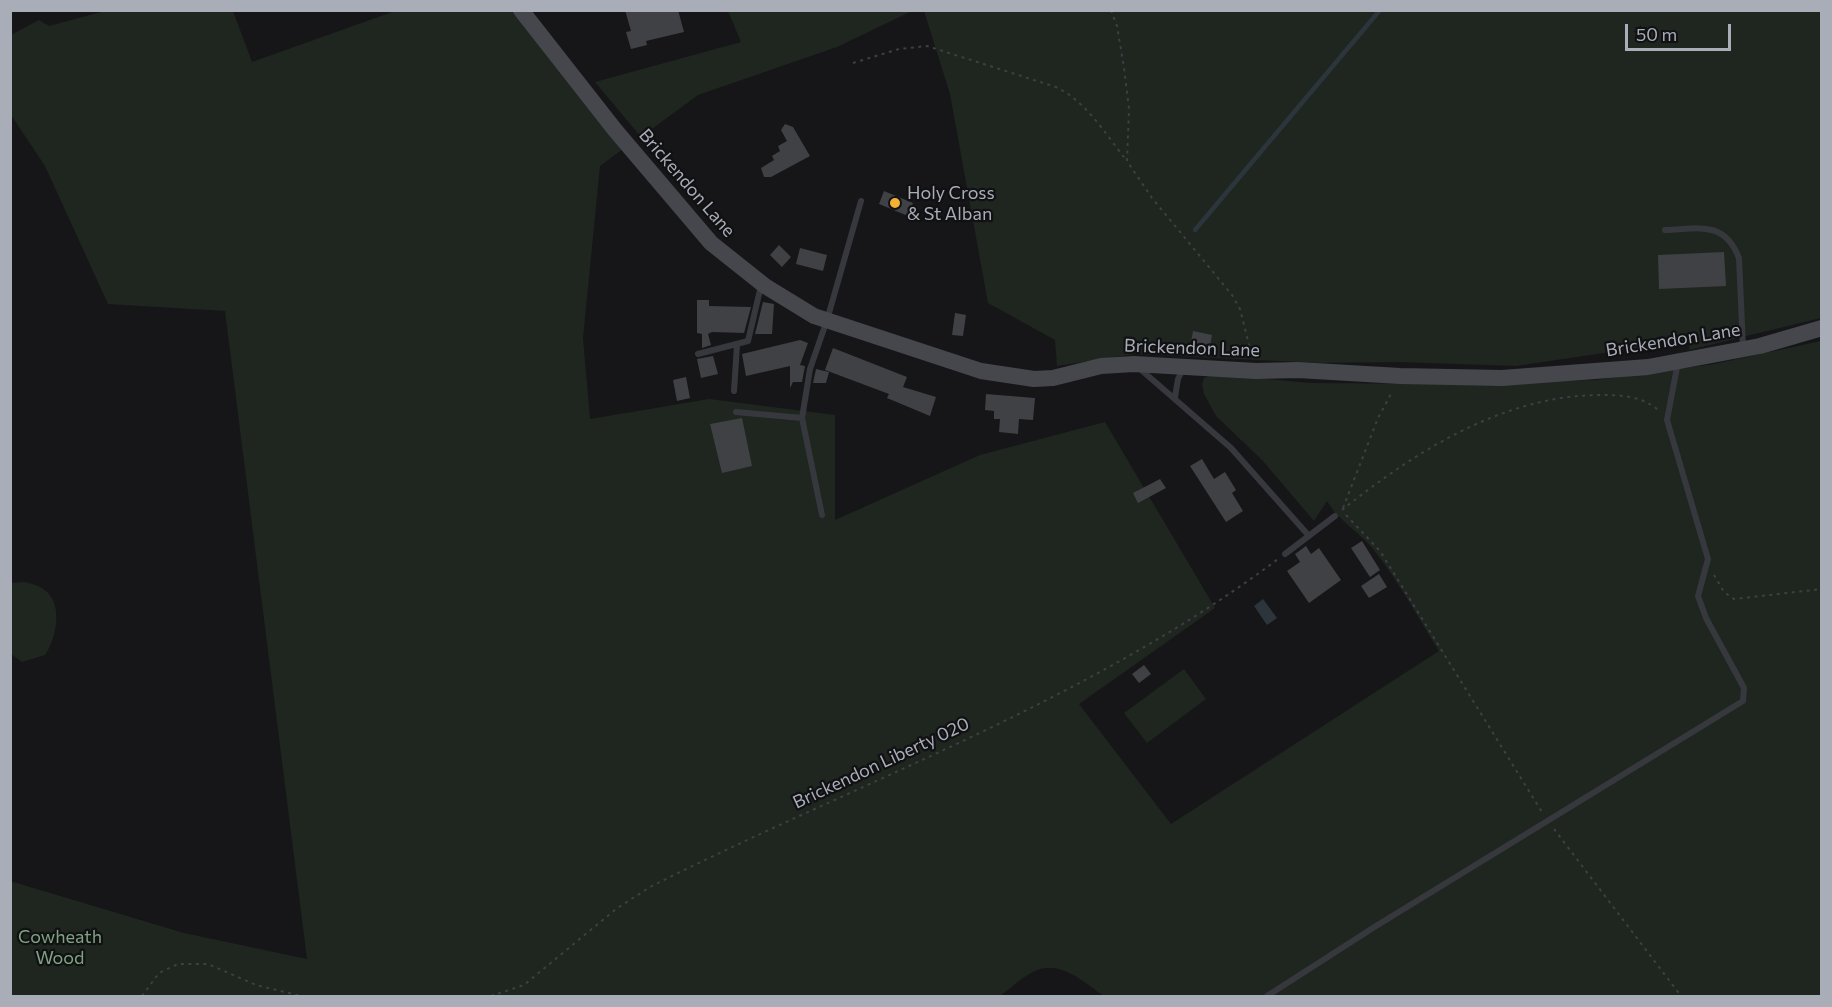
<!DOCTYPE html>
<style>
body{margin:0}
#map{position:relative;width:1832px;height:1007px;overflow:hidden;background:#161618;font-family:Commissioner,sans-serif}
canvas{display:block}
.frame{position:absolute;inset:0;border:12px solid #a8adb8;pointer-events:none}
.scale{position:absolute;left:1625px;top:24px;width:106px;height:27px;box-sizing:border-box;border:3px solid #a8adb8;border-top:0;padding-left:8px;font-size:18px;line-height:21px;white-space:nowrap;color:#a8adb8;-webkit-text-stroke:4px #111113;paint-order:stroke}
</style>
<div id="map">
<canvas width="1832" height="1007"></canvas>
<div class="frame"></div>
<div class="scale">50 m</div>
</div>
<script>
const context = document.querySelector('canvas').getContext('2d');
context.lineJoin = 'round';
function paint(path, color) { context.fillStyle = color; context.fill(path, 'evenodd'); }
function stroke(path, color, width, dash) { context.strokeStyle = color; context.lineWidth = width; context.lineCap = dash ? 'butt' : 'round'; context.setLineDash(dash || []); context.stroke(path); }
function drawText(font, color, halo, rows, align = 'center') {
  context.font = font + ' Commissioner,sans-serif'; context.lineWidth = 4.5; context.setLineDash([]); context.textBaseline = 'middle'; context.strokeStyle = halo; context.fillStyle = color; for (const [text, x, y, turn = 0] of rows) {
    context.save(); context.translate(x, y); context.rotate((+turn || 0) * Math.PI / 180); context.textAlign = isNaN(turn) ? turn : align; if (halo) context.strokeText(text, 0, 0); context.fillText(text, 0, 0); context.restore();
  }
}
const green = new Path2D(`
 M 105,11 L 233,11 L 252,62 L 395,11 L 517,11 L 623,149 L 600,166 L 583,338 L 590,419 L 709,399 L 835,415 L 835,520 L 980,455 L 1105,422 L 1215,608 L 1079,704 L 1171,824 L 1439,651 C 1419,619 1400,584 1377,554 C 1362,533 1339,522 1327,501 L 1314,521 L 1262,460 L 1216,416 L 1204,394 L 1202,384 L 1204,378 L 1215,374 L 1309,383 L 1441,384 L 1596,380 L 1714,364 L 1821,341 L 1821,996 L 1104,996 C 1085,983 1060,959 1035,971 C 1023,976 1011,988 1000,996 L 11,996 L 10,881 L 184,933 L 307,959 L 225,311 L 108,304 L 45,166 L 11,115 L 11,35 L 39,20 L 49,26 Z
 M 728,11 L 912,11 L 837,47 L 698,95 L 641,137 L 595,82 L 741,42 Z
 M 924,11 L 1821,11 L 1821,318 L 1689,350 L 1690,340 L 1516,366 L 1399,362 L 1322,363 L 1135,354 L 1057,366 L 1055,340 L 988,303 L 950,94 Z
 M 25,582 C 33,584 41,586 47,592 C 63,607 56,639 45,655 L 22,662 L 11,654 L 10,583 Z
 M 1184,669 L 1206,699 L 1147,743 L 1124,713 Z`);
const water = new Path2D(`
 M 1263,599 L 1277,618 L 1267,625 L 1254,606 Z`);
const stream = new Path2D(`
 M 1195,230 L 1380,10`);
const building = new Path2D(`
 M 625,10 L 678,10 L 684,32 L 646,41 L 647,45 L 631,49 L 626,32 L 631,31 Z
 M 785,124 L 793,127 L 810,156 L 771,177 L 764,177 L 761,168 L 774,160 L 772,156 L 780,151 L 778,146 L 787,141 L 781,130 Z
 M 884,191 L 913,203 L 908,216 L 879,204 Z
 M 779,245 L 791,257 L 782,267 L 770,255 Z
 M 800,248 L 827,255 L 823,271 L 796,264 Z
 M 1724,252 L 1726,286 L 1659,289 L 1658,255 Z
 M 697,300 L 709,300 L 709,306 L 751,307 L 744,333 L 712,332 L 708,334 L 711,345 L 702,348 L 702,334 L 697,333 Z
 M 763,302 L 774,304 L 772,334 L 755,334 Z
 M 955,313 L 966,315 L 963,336 L 952,335 Z
 M 1193,331 L 1212,335 L 1210,346 L 1191,342 Z
 M 800,340 L 808,343 L 800,365 L 805,366 L 802,382 L 793,382 L 790,388 L 790,366 L 746,376 L 742,354 Z
 M 833,348 L 907,377 L 903,387 L 936,397 L 930,416 L 887,398 L 889,394 L 825,370 Z
 M 713,356 L 718,374 L 701,378 L 697,359 Z
 M 816,369 L 829,372 L 826,383 L 813,383 Z
 M 686,377 L 690,398 L 677,401 L 673,380 Z
 M 986,394 L 1035,398 L 1033,420 L 1019,419 L 1018,434 L 999,432 L 1000,419 L 994,419 L 994,411 L 985,410 Z
 M 742,418 L 752,466 L 722,473 L 710,424 Z
 M 1202,459 L 1214,479 L 1225,472 L 1236,490 L 1232,493 L 1243,511 L 1226,522 L 1190,466 Z
 M 1160,479 L 1166,488 L 1138,503 L 1133,493 Z
 M 1362,541 L 1380,570 L 1370,577 L 1351,548 Z
 M 1306,546 L 1311,554 L 1319,548 L 1341,580 L 1309,603 L 1287,571 L 1300,562 L 1295,554 Z
 M 1379,574 L 1387,587 L 1369,598 L 1361,586 Z
 M 1144,665 L 1151,674 L 1139,683 L 1132,674 Z`);
const path = new Path2D(`
 M 1111,10 L 1117,26 L 1124,68 L 1129,109 L 1127,161 L 1152,198 L 1232,295 L 1240,309 L 1252,357
 M 853,63 L 899,49 L 927,46 L 1056,87 C 1087,102 1106,135 1127,161
 M 1343,508 L 1378,418 L 1392,392
 M 1342,510 C 1416,451 1505,394 1604,395 C 1623,395 1645,397 1659,411
 M 1346,515 L 1380,551 L 1542,812
 M 1714,575 L 1724,592 L 1734,599 L 1822,589
 M 1554,829 L 1681,996
 M 142,996 L 159,973 L 178,964 L 208,964 L 256,985 L 301,996
 M 491,996 L 524,985 L 616,909 L 650,887 C 860,781 1088,702 1278,559`);
const lane = new Path2D(`
 M 1665,230 C 1699,229 1724,220 1739,258 L 1743,348
 M 698,354 L 748,341 L 760,290 L 764,287
 M 1139,368 L 1231,448 L 1309,536
 M 734,391 L 737,345
 M 1175,397 L 1178,379 L 1183,369
 M 736,412 L 802,418
 M 822,515 L 802,418 L 810,369 L 827,320 L 861,201
 M 1285,554 L 1335,516
 M 1267,996 L 1376,926 L 1743,701 L 1744,688 L 1706,618 L 1698,596 L 1708,559 L 1667,420 L 1678,362`);
const secondary = new Path2D(`
 M 521,10 L 615,130 L 711,243 L 765,286 L 814,316 L 981,371 L 1034,379 L 1053,378 L 1101,366 L 1134,364 L 1256,371 L 1298,370 L 1400,376 L 1502,378 L 1648,367 L 1760,346 L 1822,328`);
const markers = [
 [895,203,6,"#f2b134"]
];
const streetNames = [
 ["Brickendon Lane",687,183,49],
 ["Brickendon Lane",1673,340,-9],
 ["Brickendon Lane",1192,348,2],
 ["Brickendon Liberty 020",881,763,-25]
];
const poiNames = [
 ["Holy Cross",907,193],
 ["& St Alban",907,214]
];
const parkNames = [
 ["Cowheath",60,937],
 ["Wood",60,958]
];
paint(green, '#1e261f');
paint(water, '#2c353c');
stroke(stream, '#2c353c', 4.5);
paint(building, '#404145');
stroke(path, '#3d3f44', 2, [3, 4.5]);
stroke(lane, '#37383d', 6);
stroke(secondary, '#45474d', 16);
for (const [x, y, r, color] of markers) { const dot = new Path2D(); dot.arc(x, y, r, 0, 2 * Math.PI); context.fillStyle = color; context.fill(dot); stroke(dot, '#111113', 2); }
drawText('18px', '#a8adb8', '#111113', streetNames);
drawText('18px', '#a8adb8', '#111113', poiNames, 'left');
drawText('18px', '#7fa381', '#111113', parkNames);
</script>
